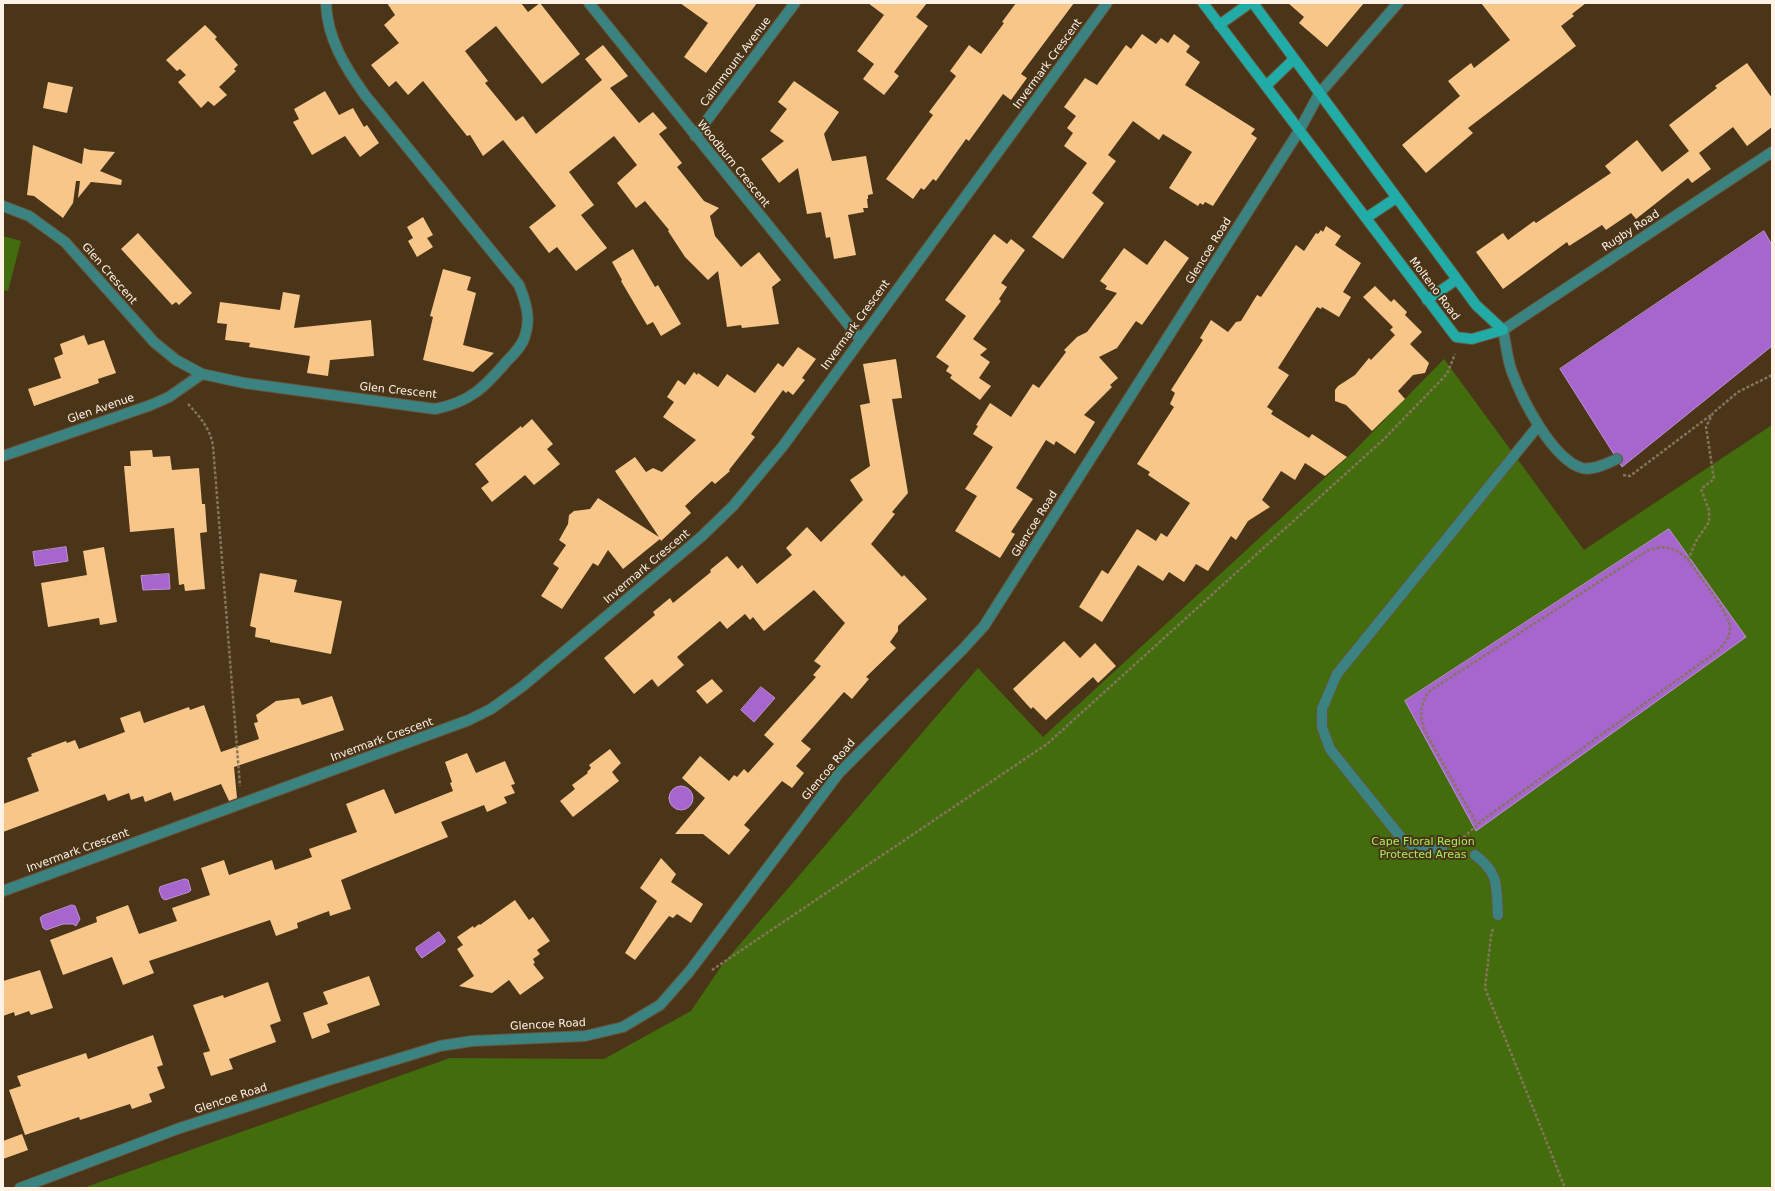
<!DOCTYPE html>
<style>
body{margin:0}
#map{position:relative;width:1775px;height:1191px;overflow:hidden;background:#4b3519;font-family:"DejaVu Sans",sans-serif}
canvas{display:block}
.frame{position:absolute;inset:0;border:4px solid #fdf2e5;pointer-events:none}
</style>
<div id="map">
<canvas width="1775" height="1191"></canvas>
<div class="frame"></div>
</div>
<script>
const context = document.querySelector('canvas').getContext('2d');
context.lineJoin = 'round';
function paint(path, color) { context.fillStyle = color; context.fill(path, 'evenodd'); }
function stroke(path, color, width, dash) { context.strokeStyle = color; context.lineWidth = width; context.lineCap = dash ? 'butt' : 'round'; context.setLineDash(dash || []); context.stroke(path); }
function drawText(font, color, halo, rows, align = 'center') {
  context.font = font + ' "DejaVu Sans",sans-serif'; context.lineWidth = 4; context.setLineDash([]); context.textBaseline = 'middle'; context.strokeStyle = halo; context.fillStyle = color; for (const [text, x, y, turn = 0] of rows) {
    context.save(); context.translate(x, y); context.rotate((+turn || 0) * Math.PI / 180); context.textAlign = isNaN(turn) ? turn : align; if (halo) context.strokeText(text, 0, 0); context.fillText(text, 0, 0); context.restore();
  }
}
const green = new Path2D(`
 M 3,236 L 21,241 L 8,291 L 3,290 Z
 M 1444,359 L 1584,550 L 1772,425 L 1772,1188 L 83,1188 L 450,1058 L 604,1059 L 691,1011 L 722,965 L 978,668 L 1043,737 L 1354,451 Z`);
const water = new Path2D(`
 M 1764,231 L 1772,245 L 1772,346 L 1622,467 L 1560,369 Z
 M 1669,529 L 1746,637 L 1476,831 L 1405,701 Z
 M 66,547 L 68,561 L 35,566 L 33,552 Z
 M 169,574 L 170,589 L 143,590 L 141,576 Z
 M 761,687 L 775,698 L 754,722 L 741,710 Z
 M669 798a12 12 0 1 1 24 0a12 12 0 1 1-24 0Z
 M 185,879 L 188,880 L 191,890 L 189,892 L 165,900 L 162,898 L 159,890 L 160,887 Z
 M 72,905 L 75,906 L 80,919 L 76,926 L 73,924 L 63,924 L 46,930 L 43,928 L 40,918 L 42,916 Z
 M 439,932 L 445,940 L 445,942 L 422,958 L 421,957 L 416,950 L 416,948 Z`);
const building = new Path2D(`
 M 387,3 L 521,3 L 528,12 L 540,3 L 580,54 L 542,84 L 496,26 L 465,51 L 488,81 L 485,83 L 516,121 L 523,116 L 536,134 L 602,80 L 585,59 L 603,45 L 628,76 L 610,88 L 639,123 L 653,112 L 667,128 L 659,134 L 682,163 L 677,167 L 704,201 L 719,208 L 710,216 L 715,236 L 741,267 L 759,252 L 781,280 L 772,287 L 779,324 L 742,328 L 741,325 L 727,327 L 718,271 L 708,280 L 685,257 L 668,231 L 669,230 L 645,201 L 636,208 L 617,183 L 637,165 L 614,136 L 569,172 L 594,205 L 581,215 L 607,248 L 576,271 L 557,247 L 549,253 L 529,227 L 556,206 L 503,140 L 483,156 L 470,135 L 467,136 L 423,81 L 408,95 L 396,81 L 389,87 L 371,65 L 399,43 L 384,25 L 395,15 Z
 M 680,3 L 757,3 L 706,73 L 684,57 L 708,23 Z
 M 868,3 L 927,3 L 916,17 L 928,26 L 894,72 L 899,76 L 884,95 L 863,79 L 874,64 L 857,51 L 884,15 Z
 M 1016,3 L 1074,3 L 1021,74 L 1027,78 L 1011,100 L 1003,94 L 969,141 L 966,139 L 936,181 L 933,179 L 924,190 L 921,188 L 913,199 L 886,179 L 933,115 L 929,112 L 956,76 L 950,71 L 969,45 L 981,54 L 1004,23 L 1002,22 Z
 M 1288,3 L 1364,3 L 1327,47 L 1299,23 L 1304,17 Z
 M 1481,3 L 1586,3 L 1572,14 L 1574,16 L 1561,26 L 1576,46 L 1468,128 L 1473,133 L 1426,173 L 1402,145 L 1460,96 L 1448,81 L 1471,63 L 1474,68 L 1510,40 Z
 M 205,25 L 217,37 L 215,39 L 238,65 L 234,69 L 236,71 L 219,87 L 227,95 L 214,106 L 208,101 L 201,108 L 178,82 L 186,75 L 180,69 L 177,71 L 166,60 Z
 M 1142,34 L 1156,44 L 1161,38 L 1168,43 L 1174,34 L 1190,46 L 1186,52 L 1200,62 L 1185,85 L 1255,129 L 1251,134 L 1257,138 L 1213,206 L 1205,202 L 1203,205 L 1200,203 L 1198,206 L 1169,188 L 1192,152 L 1163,134 L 1159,140 L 1133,121 L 1108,155 L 1116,161 L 1092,193 L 1104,203 L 1063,259 L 1032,237 L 1087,163 L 1064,146 L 1073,133 L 1067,128 L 1076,116 L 1064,107 L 1085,78 L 1097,85 L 1126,45 L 1131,49 Z
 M 1747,63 L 1772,98 L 1772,127 L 1747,146 L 1733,127 L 1699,153 L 1711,169 L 1692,183 L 1688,178 L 1636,219 L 1631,213 L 1606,230 L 1602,225 L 1569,246 L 1567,242 L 1503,289 L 1476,252 L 1503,233 L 1508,240 L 1534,221 L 1536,223 L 1611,173 L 1605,166 L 1637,140 L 1662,172 L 1689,151 L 1669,125 L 1717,88 L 1715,86 Z
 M 794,81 L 839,112 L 824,134 L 832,161 L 866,156 L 873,194 L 868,195 L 868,199 L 867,199 L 868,208 L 863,208 L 864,212 L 848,215 L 856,255 L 834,259 L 830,237 L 826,238 L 821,212 L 807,214 L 798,168 L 779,183 L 761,159 L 784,141 L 770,131 L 787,109 L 778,102 Z
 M 48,82 L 73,87 L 67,113 L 43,108 Z
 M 325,91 L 339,115 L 353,108 L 364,127 L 367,125 L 379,143 L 360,157 L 345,136 L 312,155 L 293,122 L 299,119 L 294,109 Z
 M 33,145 L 82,164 L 84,148 L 90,150 L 115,152 L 100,171 L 122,180 L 121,185 L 91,182 L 78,198 L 80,181 L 76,181 L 73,203 L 63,218 L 34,196 L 27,195 Z
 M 423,217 L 433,235 L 427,238 L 433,247 L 417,257 L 408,241 L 413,238 L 407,227 Z
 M 1326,226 L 1341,236 L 1335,245 L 1361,263 L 1343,292 L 1351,297 L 1339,317 L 1322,307 L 1321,309 L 1317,307 L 1278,368 L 1289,375 L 1267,407 L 1273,411 L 1271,414 L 1309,438 L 1312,434 L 1347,457 L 1325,476 L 1305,463 L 1295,480 L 1281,471 L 1262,500 L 1270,507 L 1248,521 L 1236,540 L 1231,536 L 1208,571 L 1196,564 L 1184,582 L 1169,572 L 1163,581 L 1138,565 L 1102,622 L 1079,607 L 1102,570 L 1108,574 L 1137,529 L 1156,541 L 1161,533 L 1167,537 L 1190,503 L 1148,475 L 1150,472 L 1137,464 L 1174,407 L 1170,404 L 1175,393 L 1171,390 L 1203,340 L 1200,338 L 1211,320 L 1228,332 L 1236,322 L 1241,321 L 1257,295 L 1261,297 L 1296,245 L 1304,251 L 1316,233 L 1318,234 L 1321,230 L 1323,232 Z
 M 138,233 L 192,293 L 179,305 L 176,302 L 172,305 L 121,249 Z
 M 994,234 L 1007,244 L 1011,239 L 1025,250 L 1001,283 L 1007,287 L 999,299 L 1001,301 L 973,339 L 987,349 L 980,355 L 990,362 L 979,378 L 991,386 L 980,400 L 950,378 L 952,375 L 946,371 L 949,366 L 936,357 L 966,316 L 945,300 Z
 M 1165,240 L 1189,258 L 1142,325 L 1136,321 L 1117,348 L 1099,357 L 1118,378 L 1110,385 L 1112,387 L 1084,415 L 1095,422 L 1075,454 L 1056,441 L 1054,445 L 1046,440 L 1016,488 L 1033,499 L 1011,532 L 1015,534 L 1000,558 L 955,531 L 977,496 L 965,489 L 993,447 L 973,434 L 978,426 L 976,425 L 990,403 L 1011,417 L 1033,384 L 1039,388 L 1066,352 L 1064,350 L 1077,337 L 1087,332 L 1117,293 L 1105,289 L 1107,286 L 1100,281 L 1124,248 L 1147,265 Z
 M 633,249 L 655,287 L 658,285 L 681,324 L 661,336 L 653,322 L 647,325 L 621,281 L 622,280 L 612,262 Z
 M 443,269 L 471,277 L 467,290 L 476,293 L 463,345 L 494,353 L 473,372 L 423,360 L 433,317 L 430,316 Z
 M 1375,286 L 1391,302 L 1394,299 L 1407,312 L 1405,315 L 1422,332 L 1410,344 L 1429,363 L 1425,373 L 1413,375 L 1398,391 L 1405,399 L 1372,431 L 1346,405 L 1335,401 L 1335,390 L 1338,386 L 1355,375 L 1369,358 L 1371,360 L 1395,335 L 1390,330 L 1393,327 L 1363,297 Z
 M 283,292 L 300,295 L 294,328 L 371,320 L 374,356 L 330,360 L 328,376 L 307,373 L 310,356 L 249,347 L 250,343 L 225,340 L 227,324 L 217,323 L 220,302 L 280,310 Z
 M 84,335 L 88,345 L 104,340 L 116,373 L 98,379 L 99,383 L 34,406 L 28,389 L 61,378 L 54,358 L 63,354 L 60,344 Z
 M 798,347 L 816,359 L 802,378 L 805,380 L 793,395 L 788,391 L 786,393 L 783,390 L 751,434 L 755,437 L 729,470 L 730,471 L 715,484 L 712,481 L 685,506 L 691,513 L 661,541 L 660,539 L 623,569 L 608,550 L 598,566 L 593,563 L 562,609 L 541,596 L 559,568 L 553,564 L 566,545 L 559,540 L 568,524 L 569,515 L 574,511 L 590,509 L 598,498 L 659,537 L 615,471 L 635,457 L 646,472 L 653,468 L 662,472 L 696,440 L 663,417 L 674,402 L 667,397 L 678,380 L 685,385 L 694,372 L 697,375 L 698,373 L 718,387 L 727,374 L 755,393 L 778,363 L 783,367 Z
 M 896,359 L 902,398 L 892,399 L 908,493 L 892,512 L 895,514 L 871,544 L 902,577 L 904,575 L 927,599 L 898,626 L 898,631 L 890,642 L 896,648 L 866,677 L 869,679 L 852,699 L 844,692 L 801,741 L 811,749 L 796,766 L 804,773 L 792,788 L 782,781 L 744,825 L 750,830 L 729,855 L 703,834 L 675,834 L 705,798 L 682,778 L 700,756 L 729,781 L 734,775 L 737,777 L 744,769 L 748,773 L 774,744 L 764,735 L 816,677 L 813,675 L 821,666 L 814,661 L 845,623 L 814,590 L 764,631 L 753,617 L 750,620 L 745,614 L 727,629 L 720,621 L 677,657 L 684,665 L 658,687 L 652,679 L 634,694 L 604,658 L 655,615 L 653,612 L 670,598 L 673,603 L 711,572 L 710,570 L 727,556 L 738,569 L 742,565 L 757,584 L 792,555 L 786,548 L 807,527 L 821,542 L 863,500 L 850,480 L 870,466 L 860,405 L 870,403 L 863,364 Z
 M 532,419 L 553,444 L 547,449 L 560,464 L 534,485 L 525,475 L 492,502 L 481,488 L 489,482 L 475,464 L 521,426 L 522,428 Z
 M 152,450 L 153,457 L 170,456 L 172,470 L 199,468 L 202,504 L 205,504 L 207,532 L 200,533 L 205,589 L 185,591 L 184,584 L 179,585 L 174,528 L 130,532 L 124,466 L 131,466 L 130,451 Z
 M 104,547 L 117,622 L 100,625 L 99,618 L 48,627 L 41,583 L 87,575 L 83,551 Z
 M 260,573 L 297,580 L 294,592 L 342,601 L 331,654 L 270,642 L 270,640 L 255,637 L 256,628 L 250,626 Z
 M 1064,641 L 1080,658 L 1095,643 L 1116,666 L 1098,683 L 1093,677 L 1046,720 L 1033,707 L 1031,709 L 1013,689 Z
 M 712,679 L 723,691 L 707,704 L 696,691 Z
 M 332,696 L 344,730 L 234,767 L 237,798 L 229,801 L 221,784 L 174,801 L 171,792 L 145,802 L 143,796 L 131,800 L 129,793 L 108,801 L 105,794 L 3,832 L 3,804 L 39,791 L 27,758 L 32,756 L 31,754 L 66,741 L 67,743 L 75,740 L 79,749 L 125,732 L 120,718 L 140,711 L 144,723 L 189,707 L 190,710 L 204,705 L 221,752 L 259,739 L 254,723 L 258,722 L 256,715 L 276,701 L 299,698 L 302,705 Z
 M 610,749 L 621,763 L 612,772 L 619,781 L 573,817 L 560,801 L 575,789 L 572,785 L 588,773 L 587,772 L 591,768 L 589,765 Z
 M 467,753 L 476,773 L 505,761 L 515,784 L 511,785 L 515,793 L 504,797 L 507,803 L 487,812 L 484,805 L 441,822 L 448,837 L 341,880 L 351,909 L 330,916 L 329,911 L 297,923 L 298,928 L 276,936 L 270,920 L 149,961 L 154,973 L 123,985 L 112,957 L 63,975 L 50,940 L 97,922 L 96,917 L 128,905 L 139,934 L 177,921 L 172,908 L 210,895 L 201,868 L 224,860 L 229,875 L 272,860 L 275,870 L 312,857 L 309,849 L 357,832 L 346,804 L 384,789 L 395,814 L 453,791 L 450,783 L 452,782 L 445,762 Z
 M 661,858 L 676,874 L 671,882 L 703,904 L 691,923 L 677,914 L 673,918 L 669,916 L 635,960 L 625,953 L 657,901 L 640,888 Z
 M 515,900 L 529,920 L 533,917 L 550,941 L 537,950 L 540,954 L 533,959 L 535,963 L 533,964 L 544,978 L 520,995 L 509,980 L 492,993 L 459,986 L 474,976 L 457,949 L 463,945 L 457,937 L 473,926 L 474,928 L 479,924 L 480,925 Z
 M 40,970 L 53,1008 L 31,1015 L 29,1011 L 15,1016 L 14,1012 L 3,1016 L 3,981 Z
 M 369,976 L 380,1005 L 327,1024 L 330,1032 L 312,1039 L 303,1013 L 328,1004 L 323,992 Z
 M 268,982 L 281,1021 L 270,1025 L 276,1042 L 229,1059 L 233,1069 L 211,1076 L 203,1053 L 210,1051 L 193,1005 L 223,995 L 224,998 Z
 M 153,1035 L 163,1065 L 157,1067 L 165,1088 L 149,1094 L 152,1102 L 132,1109 L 130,1104 L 80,1120 L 79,1117 L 25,1135 L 9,1090 L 21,1086 L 17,1076 L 86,1053 L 88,1059 Z
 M 22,1134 L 28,1150 L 3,1159 L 3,1141 Z`);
const path = new Path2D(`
 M 188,404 C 200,417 210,428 213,446 L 240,786
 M 1623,475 L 1630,476 L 1711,415
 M 1688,560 L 1696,541 L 1709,522 L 1709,510 L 1701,489 L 1714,479 L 1706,427 L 1713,413 L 1738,392 L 1772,375
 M 1456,844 L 1484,819 L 1719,650 C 1725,643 1730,637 1730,628 C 1731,615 1697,573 1688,560 C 1675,547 1664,544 1647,551 L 1428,692 C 1420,708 1419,715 1425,731 L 1477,824
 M 1493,929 L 1491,936 L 1485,988 L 1565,1188
 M 712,970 L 1047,744 L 1384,439 L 1447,374 L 1455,354`);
const lane = new Path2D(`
 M 1503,330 C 1506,343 1507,359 1512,372 C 1522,399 1552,459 1582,468 C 1593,471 1608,463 1617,459
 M 1442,849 C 1424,849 1412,849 1399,835 L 1330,749 L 1322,727 L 1322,709 L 1337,674 L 1538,426
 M 1475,855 C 1500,874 1496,886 1498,915`);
const street = new Path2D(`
 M 589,3 L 860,339
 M 695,136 L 795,3
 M 3,206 L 29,216 L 65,242 L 154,342 L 176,360 L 202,374 L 244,383 L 435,409 C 470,402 484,388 507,361 C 514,354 522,346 525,336 C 531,319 526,302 519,285 L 365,95 C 345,67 327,38 326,3
 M 1503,330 L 1772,152
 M 3,456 L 151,405 L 169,397 L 202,374
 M 3,891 L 469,720 L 491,709 L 523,686 L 701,537 L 733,506 L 783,446 L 1107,3
 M 20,1188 L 180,1128 L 332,1079 L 440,1046 L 472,1041 L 585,1036 L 623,1027 L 660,1005 L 689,972 L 839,773 L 963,649 L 984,626 L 1299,131 L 1319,94 L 1398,3`);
const secondary = new Path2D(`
 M 1203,3 L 1456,337 L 1472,339 L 1503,330
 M 1253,3 L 1476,305 L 1503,330
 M 1219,25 L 1250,3
 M 1266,86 L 1294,59
 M 1366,218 L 1396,198
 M 1427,300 L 1456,280`);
const streetNames = [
 ["Cairnmount Avenue",736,62,-53],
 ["Invermark Crescent",1048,64,-54],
 ["Woodburn Crescent",733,164,51],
 ["Rugby Road",1631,231,-33],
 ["Glencoe Road",1209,251,-58],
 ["Glen Crescent",109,274,49],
 ["Molteno Road",1434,289,53],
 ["Invermark Crescent",856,325,-54],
 ["Glen Crescent",398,391,6],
 ["Glen Avenue",101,409,-19],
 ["Glencoe Road",1035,524,-58],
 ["Invermark Crescent",647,567,-40],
 ["Invermark Crescent",382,740,-20],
 ["Glencoe Road",829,770,-50],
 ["Invermark Crescent",78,851,-20],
 ["Glencoe Road",548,1025,-3],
 ["Glencoe Road",231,1099,-18]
];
const parkNames = [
 ["Cape Floral Region",1423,842],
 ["Protected Areas",1423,855]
];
paint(green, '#436c0c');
paint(water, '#a666cd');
stroke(water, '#c090d4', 1);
paint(building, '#f8c688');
stroke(lane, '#67533a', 12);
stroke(street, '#67533a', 12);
stroke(secondary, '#67533a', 12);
stroke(path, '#86745d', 2.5, [3, 2]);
stroke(lane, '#3a8380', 10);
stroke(street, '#3a8380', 10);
stroke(secondary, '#21aca7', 10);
drawText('11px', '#fdf2e5', '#4b3519', streetNames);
drawText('11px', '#a5ed5a', '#4b3519', parkNames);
</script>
